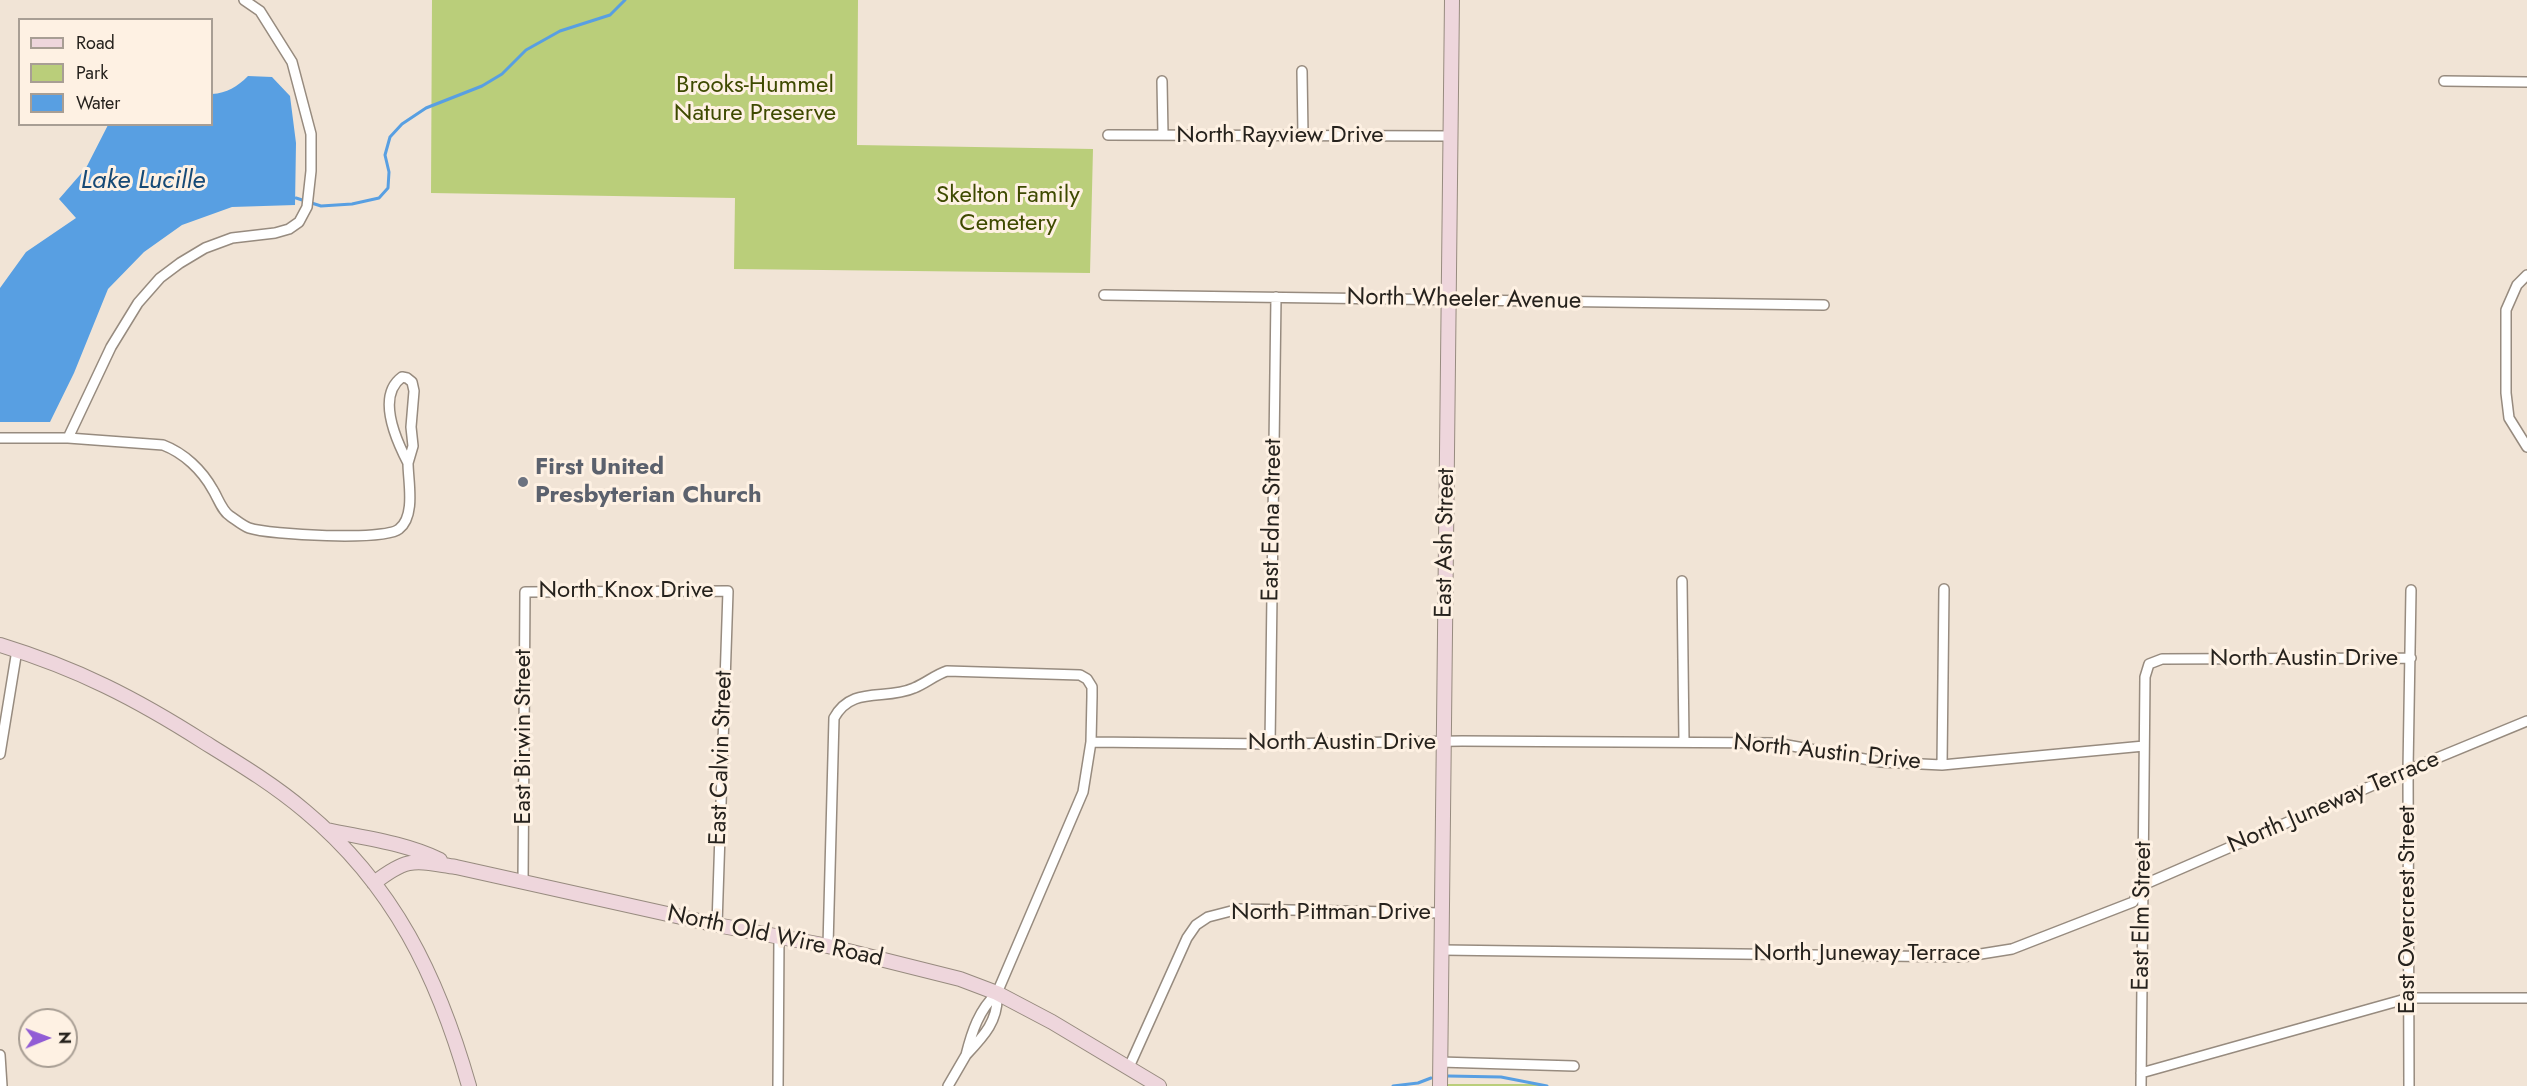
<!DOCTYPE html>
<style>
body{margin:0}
#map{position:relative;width:2527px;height:1086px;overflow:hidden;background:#f1e4d6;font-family:Jost,sans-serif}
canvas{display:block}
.legend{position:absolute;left:18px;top:18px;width:195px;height:108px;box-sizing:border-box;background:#fef1e3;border:2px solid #a89e94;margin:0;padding:8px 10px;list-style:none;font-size:18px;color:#26221d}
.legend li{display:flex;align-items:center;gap:12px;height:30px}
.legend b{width:30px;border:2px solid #a89e94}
.north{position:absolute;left:18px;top:1008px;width:60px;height:60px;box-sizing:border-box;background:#fef1e3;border:2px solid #a89e94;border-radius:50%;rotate:89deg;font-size:16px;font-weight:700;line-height:24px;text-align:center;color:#26221d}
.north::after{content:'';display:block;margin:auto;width:21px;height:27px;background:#915cd5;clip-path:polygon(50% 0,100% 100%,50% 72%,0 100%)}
</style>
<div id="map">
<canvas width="2527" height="1086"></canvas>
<ul class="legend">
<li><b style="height:8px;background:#eed6dc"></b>Road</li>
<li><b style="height:16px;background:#bace7a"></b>Park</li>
<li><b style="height:16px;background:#589fe2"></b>Water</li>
</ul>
<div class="north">N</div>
</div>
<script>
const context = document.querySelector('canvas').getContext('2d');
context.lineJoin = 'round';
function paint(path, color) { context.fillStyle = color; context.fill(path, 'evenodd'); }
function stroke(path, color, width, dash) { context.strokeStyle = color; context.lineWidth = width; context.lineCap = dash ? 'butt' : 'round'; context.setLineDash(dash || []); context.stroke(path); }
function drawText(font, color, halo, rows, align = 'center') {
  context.font = font + ' Jost,sans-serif'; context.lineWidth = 6; context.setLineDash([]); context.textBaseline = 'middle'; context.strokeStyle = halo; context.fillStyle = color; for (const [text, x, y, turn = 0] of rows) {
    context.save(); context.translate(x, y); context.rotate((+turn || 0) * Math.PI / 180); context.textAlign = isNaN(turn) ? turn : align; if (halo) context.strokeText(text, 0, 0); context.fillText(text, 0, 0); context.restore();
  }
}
const green = new Path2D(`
 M 432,0 L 858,0 L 857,145 L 1093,149 L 1090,273 L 734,269 L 735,198 L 431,193 Z
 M 1440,1084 L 1540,1084 L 1547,1086 L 1440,1086 Z`);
const water = new Path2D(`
 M 248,76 L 272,77 L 290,96 L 296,143 L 295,205 L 232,207 L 182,225 L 144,252 L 108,289 L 74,373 L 50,422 L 0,422 L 0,288 L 26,252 L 76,218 L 59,199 L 86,168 L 108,125 L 212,124 L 212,94 C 227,93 237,87 248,76 Z`);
const stream = new Path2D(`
 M 296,198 L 321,206 L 352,204 L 379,198 L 388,188 L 389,172 L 385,155 L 390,137 L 402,124 L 426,108 L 482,86 L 502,74 L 526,50 L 560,31 L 610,15 L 625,0
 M 1448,1076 L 1501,1077 L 1547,1086
 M 1393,1086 L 1418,1083 L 1431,1078`);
const street = new Path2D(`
 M 1302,71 L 1303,135
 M 1162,81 L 1163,135
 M 2444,81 L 2527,82
 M 1108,135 L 1452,136
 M 2527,275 L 2517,285 L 2506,310 L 2506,393 L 2509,418 L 2527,447
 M 1104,295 L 1824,305
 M 402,377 L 407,378 L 412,382 L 414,391 L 411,427 L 413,446 L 408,463 C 396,440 376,396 402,377 Z
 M 0,438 L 68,438 L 111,347 L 138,303 L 160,278 L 180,263 L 205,248 L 232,238 L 275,233 L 289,229 L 299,222 L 307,207 L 311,171 L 311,134 L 292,62 L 260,11 L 244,0
 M 68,438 L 163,445 C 184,453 202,470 213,490 C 218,498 222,511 230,516 C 236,520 243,526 249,528 C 270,535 385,541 399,529 C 416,516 408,481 408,463
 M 1682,581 L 1684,741
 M 1091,742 L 1270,744 L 1462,741 L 1776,743 L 1881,762 L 1942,765 L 2144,746
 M 1270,744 L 1276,297
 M 0,754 L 17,650
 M 1942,765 L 1944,589
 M 523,882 L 525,592 L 728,591 L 717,925
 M 828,946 L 834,718 C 852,685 885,701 914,688 C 926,683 935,675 947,671 L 1080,675 L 1087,679 L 1092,687 L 1092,697 L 1091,742 L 1083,792 L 997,993 C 999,1020 984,1036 966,1055 C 972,1031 979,1010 997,993
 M 1442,950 L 1962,957 L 2012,949 L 2133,902 L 2143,885 L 2408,770 L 2527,721
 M 0,1055 L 2,1086
 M 1440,1062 L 1574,1066
 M 1129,1067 L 1187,938 L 1196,925 L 1208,917 L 1239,909 L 1443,913
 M 2141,1073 L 2409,998 L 2527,998
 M 778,1086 L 779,937
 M 948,1086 L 966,1055
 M 2141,1086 L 2145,677 L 2149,664 L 2162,659 L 2411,658
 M 2409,1086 L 2408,770 L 2411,590`);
const secondary = new Path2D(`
 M 0,645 C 78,669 135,698 204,742 C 238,763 273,784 305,811 C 394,885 438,977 469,1086
 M 327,830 C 364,838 406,843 440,860
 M 374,883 C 409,856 414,861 456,867 L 717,925 L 828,946 L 960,979 L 997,993 L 1052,1022 L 1159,1086
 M 1440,1086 L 1452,0`);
const markers = [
 [523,482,6,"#6b7280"]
];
const parkNames = [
 ["Brooks-Hummel",755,86],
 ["Nature Preserve",755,114],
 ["Skelton Family",1008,196],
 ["Cemetery",1008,224]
];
const streetNames = [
 ["North Rayview Drive",1280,136],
 ["North Wheeler Avenue",1464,300,1],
 ["East Edna Street",1273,520,-89],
 ["East Ash Street",1446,543,-89],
 ["North Knox Drive",626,591],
 ["North Austin Drive",2304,659],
 ["East Birwin Street",524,737,-90],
 ["North Austin Drive",1342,743],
 ["North Austin Drive",1827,753,6],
 ["East Calvin Street",722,758,-88],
 ["North Juneway Terrace",2334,803,-23],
 ["East Overcrest Street",2408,910,-90],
 ["North Pittman Drive",1331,913],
 ["East Elm Street",2143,916,-89],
 ["North Old Wire Road",775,937,12],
 ["North Juneway Terrace",1867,954]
];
const worshipNames = [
 ["First United",535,468],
 ["Presbyterian Church",535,496]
];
const waterNames = [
 ["Lake Lucille",143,182]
];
paint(green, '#bace7a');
paint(water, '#589fe2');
stroke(stream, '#589fe2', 3);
stroke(street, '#978b7f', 12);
stroke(secondary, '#978b7f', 16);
stroke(street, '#fff', 9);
stroke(secondary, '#eed6dc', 14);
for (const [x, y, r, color] of markers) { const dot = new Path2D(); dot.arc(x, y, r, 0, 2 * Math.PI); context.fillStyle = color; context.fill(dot); stroke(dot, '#fef1e3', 2); }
drawText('24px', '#3e4a00', '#fef1e3', parkNames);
drawText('24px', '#26221d', '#fef1e3', streetNames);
drawText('bold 24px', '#5b616d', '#fef1e3', worshipNames, 'left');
drawText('italic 26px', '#174a76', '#fef1e3', waterNames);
</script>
